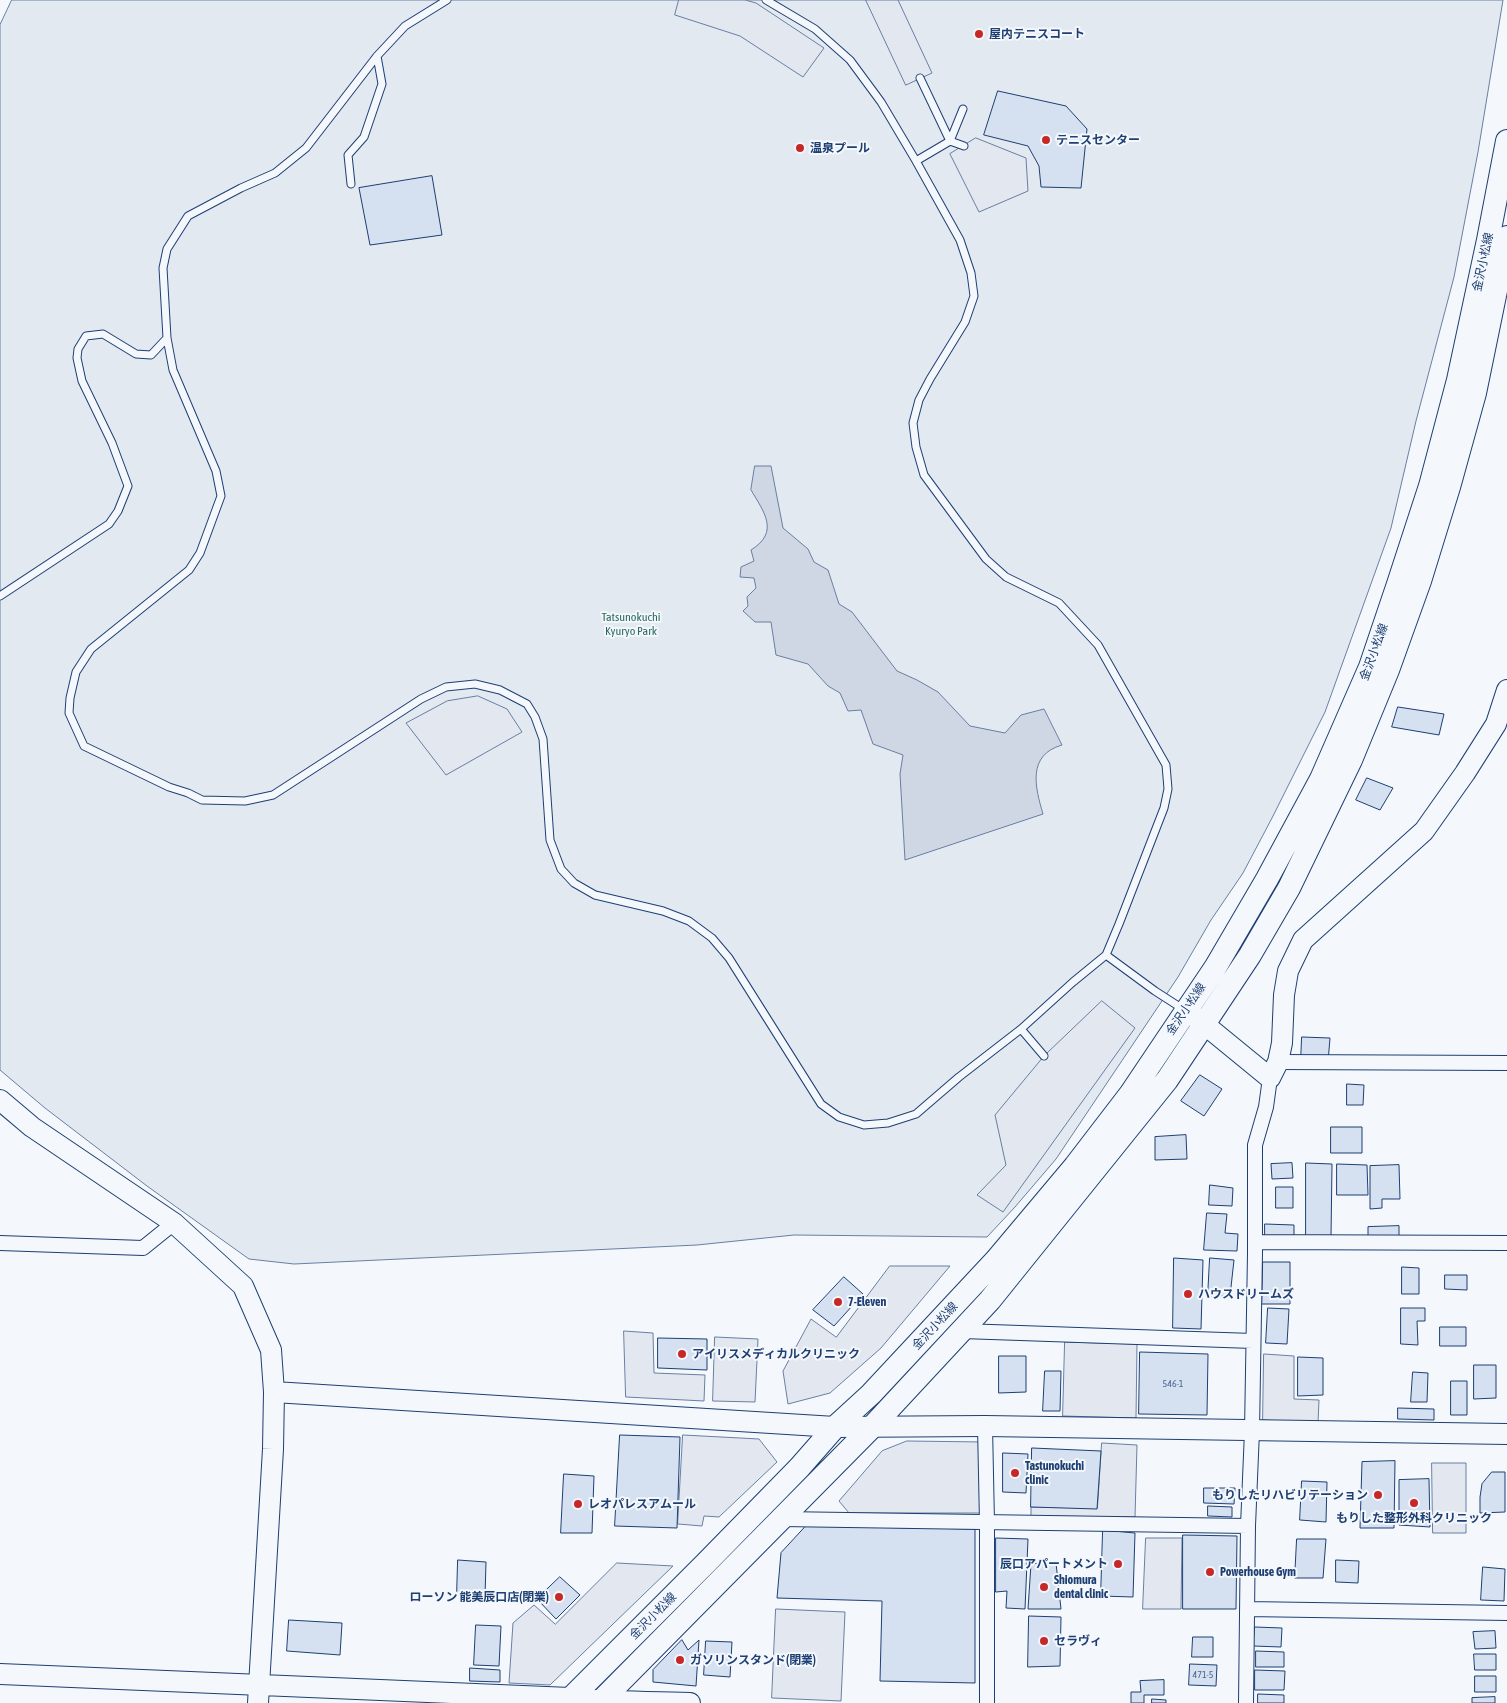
<!DOCTYPE html>
<meta charset="utf-8">
<style>
body{margin:0}
canvas{display:block;background:#f4f7fb}
</style>
<canvas width="1507" height="1703"></canvas>
<script>
const context = document.querySelector('canvas').getContext('2d');
context.lineJoin = 'round';
function paint(path, color) { context.fillStyle = color; context.fill(path, 'evenodd'); }
function stroke(path, color, width, dash) { context.strokeStyle = color; context.lineWidth = width; context.lineCap = dash ? 'butt' : 'round'; context.setLineDash(dash || []); context.stroke(path); }
function drawText(font, color, halo, rows, align = 'center') {
  context.font = font + ' "Asap Condensed","Noto Sans JP",sans-serif'; context.lineWidth = 4; context.setLineDash([]); context.textBaseline = 'middle'; context.strokeStyle = halo; context.fillStyle = color; for (const [text, x, y, turn = 0] of rows) {
    context.save(); context.translate(x, y); context.rotate((+turn || 0) * Math.PI / 180); context.textAlign = isNaN(turn) ? turn : align; if (halo) context.strokeText(text, 0, 0); context.fillText(text, 0, 0); context.restore();
  }
}
const green = new Path2D(`
 M 12,0 L 1503,0 L 1478,152 L 1454,277 L 1416,421 L 1391,528 L 1325,712 L 1272,818 L 1243,873 L 1211,920 L 1178,977 L 1056,1159 L 1015,1207 L 987,1237 L 794,1235 L 697,1245 L 294,1264 L 249,1259 L 147,1186 L 45,1108 L 0,1070 L 0,25 Z`);
const parking = new Path2D(`
 M 679,0 L 745,0 L 756,3 L 824,48 L 803,77 L 740,36 L 675,15 Z
 M 866,0 L 898,0 L 932,73 L 906,85 Z
 M 976,138 L 1026,158 L 1028,191 L 979,212 L 950,154 Z
 M 478,696 L 507,709 L 522,732 L 446,775 L 406,723 L 447,701 Z
 M 1102,1001 L 1135,1028 L 1003,1212 L 977,1195 L 1006,1165 L 995,1115 L 1044,1056 Z
 M 890,1266 L 950,1266 L 881,1348 L 830,1393 L 788,1404 L 783,1371 L 811,1319 L 836,1337 Z
 M 624,1331 L 653,1333 L 654,1373 L 705,1375 L 704,1401 L 626,1397 Z
 M 715,1337 L 758,1339 L 755,1402 L 713,1401 Z
 M 1065,1342 L 1137,1344 L 1136,1418 L 1063,1416 Z
 M 1264,1354 L 1294,1356 L 1294,1399 L 1319,1400 L 1318,1423 L 1263,1420 Z
 M 683,1435 L 759,1439 L 777,1462 L 719,1517 L 704,1516 L 702,1526 L 678,1524 Z
 M 907,1441 L 984,1442 L 984,1513 L 849,1513 L 839,1501 L 882,1451 Z
 M 1102,1443 L 1137,1445 L 1135,1517 L 1031,1516 L 1031,1507 L 1097,1508 Z
 M 1432,1463 L 1466,1463 L 1466,1533 L 1433,1533 Z
 M 1146,1538 L 1182,1538 L 1181,1609 L 1143,1609 Z
 M 617,1563 L 673,1566 L 550,1685 L 509,1683 L 513,1623 L 534,1605 L 555,1624 Z
 M 776,1609 L 845,1612 L 841,1701 L 772,1698 Z`);
const water = new Path2D(`
 M 755,466 L 771,466 L 783,528 L 808,549 L 814,562 L 828,570 L 839,604 L 852,612 L 897,671 L 917,680 L 938,692 L 970,726 L 1005,733 L 1021,715 L 1044,709 L 1062,745 C 1027,755 1035,787 1043,814 L 905,860 L 900,774 L 903,755 L 873,744 L 861,710 L 848,711 L 840,693 L 828,686 L 808,664 L 776,655 L 771,622 L 755,622 L 743,611 L 748,606 L 747,597 L 756,588 L 754,578 L 740,577 L 741,567 L 754,561 L 751,550 C 780,532 764,512 751,490 Z`);
const building = new Path2D(`
 M 998,91 L 1066,106 L 1087,129 L 1081,188 L 1041,187 L 1039,166 L 1028,146 L 984,135 Z
 M 432,176 L 442,235 L 370,245 L 359,188 Z
 M 1398,707 L 1444,714 L 1439,735 L 1392,727 Z
 M 1367,778 L 1393,788 L 1380,810 L 1356,800 Z
 M 1302,1037 L 1330,1038 L 1328,1062 L 1301,1061 Z
 M 1200,1075 L 1222,1089 L 1204,1116 L 1181,1101 Z
 M 1347,1084 L 1364,1085 L 1363,1105 L 1347,1105 Z
 M 1331,1127 L 1362,1127 L 1362,1153 L 1331,1153 Z
 M 1186,1135 L 1187,1159 L 1155,1160 L 1155,1137 Z
 M 1292,1163 L 1293,1178 L 1272,1179 L 1271,1164 Z
 M 1306,1163 L 1332,1164 L 1331,1237 L 1306,1236 Z
 M 1337,1164 L 1367,1165 L 1368,1195 L 1337,1195 Z
 M 1399,1165 L 1400,1199 L 1382,1199 L 1382,1208 L 1370,1209 L 1370,1166 Z
 M 1210,1185 L 1233,1188 L 1232,1206 L 1209,1205 Z
 M 1276,1187 L 1293,1187 L 1293,1208 L 1276,1208 Z
 M 1207,1213 L 1227,1214 L 1225,1233 L 1238,1234 L 1237,1251 L 1204,1250 Z
 M 1265,1224 L 1294,1225 L 1294,1239 L 1265,1239 Z
 M 1399,1226 L 1399,1239 L 1368,1239 L 1368,1227 Z
 M 1174,1258 L 1203,1260 L 1201,1329 L 1173,1328 Z
 M 1210,1258 L 1234,1260 L 1230,1296 L 1208,1296 Z
 M 1263,1262 L 1290,1262 L 1290,1304 L 1262,1304 Z
 M 1402,1267 L 1419,1268 L 1419,1294 L 1402,1294 Z
 M 1445,1275 L 1467,1275 L 1467,1290 L 1445,1289 Z
 M 844,1277 L 863,1294 L 834,1326 L 813,1310 Z
 M 1268,1308 L 1289,1309 L 1287,1344 L 1266,1343 Z
 M 1401,1308 L 1425,1308 L 1425,1321 L 1417,1321 L 1418,1345 L 1401,1344 Z
 M 1440,1327 L 1466,1327 L 1466,1346 L 1440,1346 Z
 M 658,1338 L 707,1339 L 707,1370 L 658,1368 Z
 M 1140,1352 L 1208,1354 L 1207,1415 L 1139,1414 Z
 M 999,1356 L 1026,1356 L 1026,1392 L 999,1393 Z
 M 1298,1357 L 1323,1358 L 1323,1395 L 1298,1396 Z
 M 1474,1365 L 1496,1365 L 1496,1398 L 1474,1399 Z
 M 1045,1371 L 1061,1371 L 1060,1411 L 1043,1411 Z
 M 1413,1372 L 1428,1373 L 1427,1402 L 1411,1402 Z
 M 1451,1381 L 1467,1381 L 1467,1415 L 1451,1415 Z
 M 1398,1408 L 1434,1409 L 1434,1420 L 1398,1419 Z
 M 620,1435 L 680,1437 L 677,1528 L 615,1526 Z
 M 1032,1448 L 1101,1451 L 1097,1509 L 1031,1507 Z
 M 1003,1453 L 1028,1454 L 1026,1493 L 1003,1492 Z
 M 1395,1461 L 1394,1528 L 1360,1528 L 1362,1462 Z
 M 1492,1472 L 1505,1472 L 1505,1512 L 1480,1513 L 1480,1497 L 1482,1484 Z
 M 564,1474 L 594,1476 L 592,1533 L 561,1533 Z
 M 1429,1479 L 1430,1527 L 1399,1525 L 1399,1480 Z
 M 1302,1481 L 1327,1482 L 1326,1522 L 1300,1520 Z
 M 1204,1488 L 1235,1488 L 1234,1504 L 1204,1503 Z
 M 1208,1506 L 1232,1507 L 1232,1517 L 1208,1516 Z
 M 806,1526 L 975,1529 L 975,1683 L 880,1681 L 882,1601 L 777,1598 L 781,1553 Z
 M 1103,1530 L 1135,1533 L 1133,1597 L 1101,1596 Z
 M 1183,1535 L 1237,1536 L 1236,1609 L 1183,1609 Z
 M 996,1538 L 1028,1539 L 1025,1609 L 1006,1608 L 1007,1591 L 996,1592 Z
 M 1297,1539 L 1326,1539 L 1323,1578 L 1295,1578 Z
 M 458,1560 L 486,1562 L 485,1597 L 457,1595 Z
 M 1336,1560 L 1359,1561 L 1358,1583 L 1336,1582 Z
 M 1056,1563 L 1061,1609 L 1028,1609 L 1031,1564 Z
 M 1483,1567 L 1505,1569 L 1504,1601 L 1481,1600 Z
 M 560,1577 L 580,1595 L 556,1619 L 537,1599 Z
 M 1029,1616 L 1061,1617 L 1060,1666 L 1028,1667 Z
 M 289,1620 L 342,1623 L 340,1655 L 287,1651 Z
 M 476,1625 L 501,1626 L 499,1666 L 474,1665 Z
 M 1255,1627 L 1282,1628 L 1281,1647 L 1253,1646 Z
 M 1495,1631 L 1496,1648 L 1475,1649 L 1473,1632 Z
 M 1193,1637 L 1213,1637 L 1213,1657 L 1192,1657 Z
 M 682,1640 L 688,1650 L 699,1640 L 696,1686 L 653,1682 L 653,1670 Z
 M 706,1641 L 732,1642 L 730,1677 L 704,1675 Z
 M 1256,1651 L 1284,1652 L 1284,1667 L 1256,1667 Z
 M 1474,1654 L 1496,1654 L 1496,1670 L 1475,1670 Z
 M 1190,1664 L 1217,1665 L 1216,1686 L 1189,1685 Z
 M 470,1668 L 500,1670 L 500,1682 L 470,1681 Z
 M 1255,1670 L 1285,1671 L 1284,1690 L 1255,1690 Z
 M 1475,1676 L 1496,1676 L 1496,1692 L 1475,1692 Z
 M 1164,1680 L 1164,1695 L 1144,1695 L 1144,1703 L 1131,1703 L 1131,1692 L 1141,1692 L 1140,1681 Z
 M 1258,1694 L 1284,1695 L 1284,1703 L 1258,1703 Z
 M 1495,1697 L 1495,1703 L 1472,1703 L 1472,1698 Z
 M 1152,1699 L 1166,1700 L 1166,1703 L 1152,1703 Z`);
const lane = new Path2D(`
 M 447,0 L 405,26 L 377,56 L 306,148 L 275,173 L 241,188 L 188,216 L 167,249 L 163,268 L 167,338 L 173,370 L 216,471 L 221,496 L 200,553 L 189,570 L 91,649 L 76,672 L 70,698 L 69,713 L 84,746 L 169,787 L 188,793 L 202,800 L 245,801 L 273,795 L 421,699 L 446,687 L 475,684 L 500,690 L 527,704 L 535,717 L 543,739 L 550,840 L 561,869 L 574,883 L 595,895 L 663,911 L 689,921 L 712,938 L 729,958 L 821,1104 L 839,1117 L 864,1125 L 888,1123 L 916,1114 L 959,1077 L 1021,1029 L 1073,982 L 1106,955 L 1119,924 L 1164,808 L 1168,789 L 1166,765 L 1098,645 L 1059,603 L 1006,577 L 986,559 L 924,475 L 916,447 L 913,423 L 919,400 L 930,379 L 965,322 L 974,296 L 971,273 L 960,240 L 916,161 L 881,102 L 850,60 L 815,29 L 766,0
 M 963,109 L 950,141 L 964,146
 M 916,161 L 950,141 L 920,78
 M 351,184 L 348,155 L 364,137 L 382,84 L 377,56
 M 0,596 L 109,524 L 118,511 L 128,486 L 112,443 L 82,381 L 77,358 L 78,349 L 86,336 L 103,334 L 136,354 L 151,355 L 167,338
 M 1106,955 L 1155,991 L 1183,1009
 M 1021,1029 L 1044,1056`);
const street = new Path2D(`
 M 1278,1062 L 1507,1063
 M 1255,1242 L 1507,1243
 M 0,1243 L 143,1248 L 174,1223
 M 962,1331 L 1253,1341
 M 985,1426 L 987,1523 L 987,1703
 M 781,1519 L 1248,1526
 M 1247,1609 L 1507,1613
 M 1246,1703 L 1248,1526 L 1252,1431 L 1255,1253 L 1255,1145 L 1266,1107 L 1270,1078`);
const secondary = new Path2D(`
 M 1193,1015 L 1270,1078 L 1278,1062 L 1282,1043 L 1284,995 L 1288,971 L 1303,940 L 1424,831 L 1465,773 L 1496,724 L 1507,690
 M 0,1100 L 32,1127 L 174,1223 L 243,1286 L 271,1350 L 274,1392 L 273,1449 L 258,1703
 M 274,1392 L 835,1427 L 985,1426 L 1507,1434
 M 0,1674 L 570,1698 C 610,1703 650,1701 690,1703`);
const primary = new Path2D(`
 M 566,1703 L 706,1563 L 799,1468 L 835,1427 L 871,1394 L 996,1260 L 1075,1166 L 1131,1093 L 1215,968 L 1267,879 L 1321,779 L 1370,667 L 1398,584 L 1430,486 L 1458,380 L 1488,240 L 1507,141
 M 599,1703 L 872,1427 L 990,1300 L 1167,1080 L 1250,955 L 1289,888 L 1351,760 L 1388,670 L 1420,581 L 1449,487 L 1475,393 L 1507,237`);
const markers = [
 [979,34,5,"#c62828"],
 [1046,140,5,"#c62828"],
 [800,148,5,"#c62828"],
 [1188,1294,5,"#c62828"],
 [838,1302,5,"#c62828"],
 [682,1354,5,"#c62828"],
 [1015,1473,5,"#c62828"],
 [1378,1495,5,"#c62828"],
 [1414,1503,5,"#c62828"],
 [578,1504,5,"#c62828"],
 [1118,1564,5,"#c62828"],
 [1210,1572,5,"#c62828"],
 [1044,1587,5,"#c62828"],
 [559,1597,5,"#c62828"],
 [1044,1641,5,"#c62828"],
 [680,1660,5,"#c62828"]
];
const numberNames = [
 ["546-1",1173,1384],
 ["471-5",1203,1675]
];
const poiNames = [
 ["屋内テニスコート",989,34],
 ["テニスセンター",1056,140],
 ["温泉プール",810,148],
 ["ハウスドリームズ",1198,1294],
 ["7-Eleven",848,1302],
 ["アイリスメディカルクリニック",692,1354],
 ["Tastunokuchi",1025,1466],
 ["clinic",1025,1480],
 ["もりしたリハビリテーション",1368,1495,"right"],
 ["レオパレスアムール",588,1504],
 ["もりした整形外科クリニック",1414,1518,"center"],
 ["辰口アパートメント",1108,1564,"right"],
 ["Powerhouse Gym",1220,1572],
 ["Shiomura",1054,1580],
 ["dental clinic",1054,1594],
 ["ローソン 能美辰口店(閉業)",549,1597,"right"],
 ["セラヴィ",1054,1641],
 ["ガソリンスタンド(閉業)",690,1660]
];
const streetNames = [
 ["金沢小松線",1483,262,-78],
 ["金沢小松線",1374,652,-70],
 ["金沢小松線",1186,1009,-56],
 ["金沢小松線",935,1326,-47],
 ["金沢小松線",653,1616,-45]
];
const parkNames = [
 ["Tatsunokuchi",631,617],
 ["Kyuryo Park",631,631]
];
paint(green, '#e3e9f0');
stroke(green, '#687fa3', 1);
paint(parking, '#e3e8f0');
stroke(parking, '#687fa3', 1);
paint(water, '#cfd7e4');
stroke(water, '#687fa3', 1);
paint(building, '#d5e0f0');
stroke(building, '#1d3f73', 1);
stroke(lane, '#1d3f73', 9);
stroke(street, '#1d3f73', 16);
stroke(secondary, '#1d3f73', 22);
stroke(primary, '#1d3f73', 24);
stroke(lane, '#f4f7fb', 7);
stroke(street, '#f4f7fb', 14);
stroke(secondary, '#f4f7fb', 20);
stroke(primary, '#f4f7fb', 22);
for (const [x, y, r, color] of markers) { const dot = new Path2D(); dot.arc(x, y, r, 0, 2 * Math.PI); context.fillStyle = color; context.fill(dot); stroke(dot, '#f4f7fb', 2); }
drawText('10px', '#4b6792', null, numberNames);
drawText('bold 12px', '#1d3f73', '#f4f7fb', poiNames, 'left');
drawText('12px', '#1d3f73', '#f4f7fb', streetNames);
drawText('12px', '#2c6c60', '#f4f7fb', parkNames);
</script>
